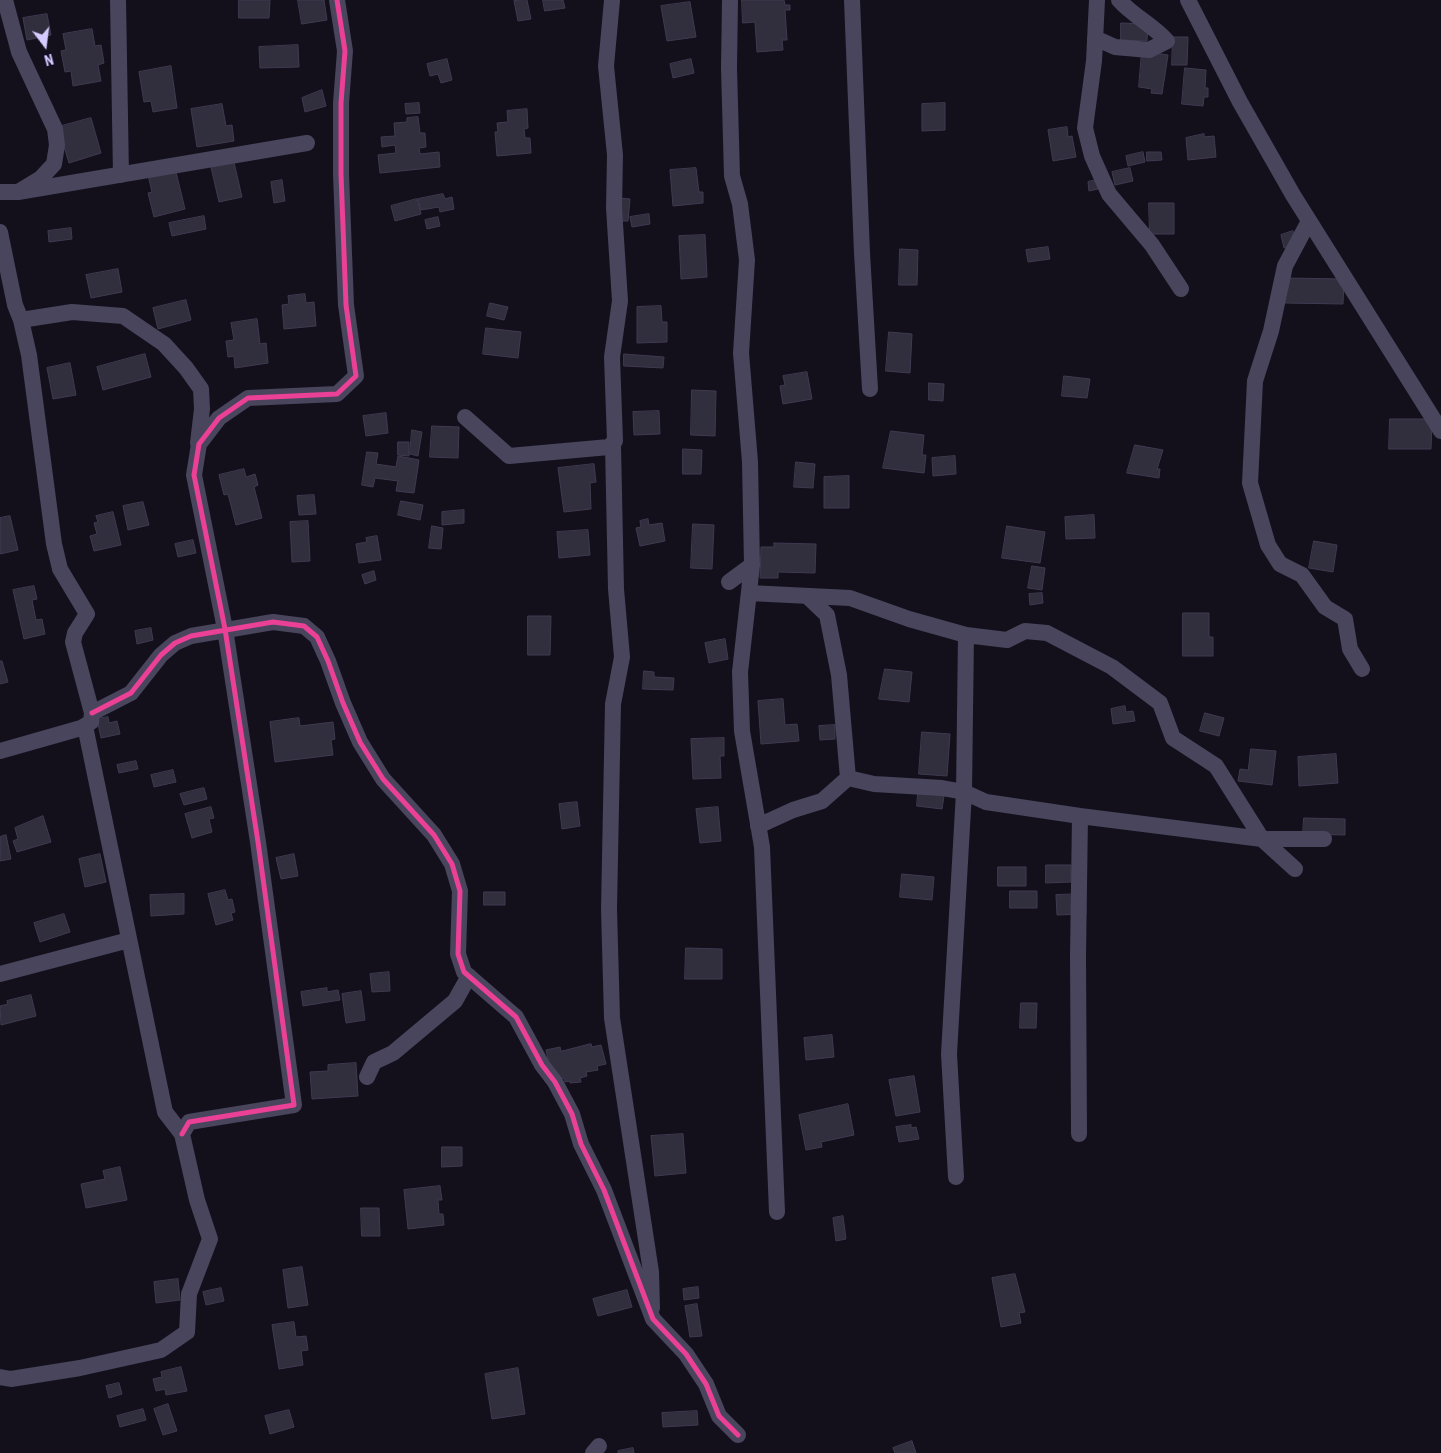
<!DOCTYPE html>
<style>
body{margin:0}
#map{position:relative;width:1441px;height:1453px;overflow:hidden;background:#13101c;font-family:"Roboto Condensed",sans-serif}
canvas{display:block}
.north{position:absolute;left:20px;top:20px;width:50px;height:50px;-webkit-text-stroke:4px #110c20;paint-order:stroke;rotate:165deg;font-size:14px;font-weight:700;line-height:20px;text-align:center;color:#d5cbff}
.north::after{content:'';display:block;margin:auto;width:18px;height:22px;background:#d5cbff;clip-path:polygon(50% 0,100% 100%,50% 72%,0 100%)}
</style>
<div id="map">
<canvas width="1441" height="1453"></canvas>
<div class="north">N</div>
</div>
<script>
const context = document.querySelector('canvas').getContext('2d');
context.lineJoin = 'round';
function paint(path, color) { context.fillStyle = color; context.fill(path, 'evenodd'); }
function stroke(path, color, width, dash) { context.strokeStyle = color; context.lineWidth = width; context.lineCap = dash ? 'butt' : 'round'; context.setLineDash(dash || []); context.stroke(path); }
const building = new Path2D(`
 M 239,0 L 270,0 L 269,18 L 239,18 Z
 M 298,0 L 324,0 L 327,20 L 302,24 Z
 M 527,0 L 531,19 L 518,21 L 514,1 Z
 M 543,0 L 563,0 L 565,8 L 545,11 Z
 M 742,0 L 784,0 L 785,5 L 790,5 L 790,10 L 785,10 L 787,40 L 782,40 L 783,50 L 757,52 L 755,22 L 743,23 Z
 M 690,2 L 696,37 L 667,41 L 661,6 Z
 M 47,14 L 51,35 L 27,40 L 23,18 Z
 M 1121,23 L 1148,24 L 1147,41 L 1121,40 Z
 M 92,29 L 95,46 L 101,45 L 104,63 L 98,65 L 101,81 L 73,86 L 71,71 L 65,72 L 61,51 L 66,50 L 63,34 Z
 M 1173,37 L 1188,37 L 1187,65 L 1172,65 Z
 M 298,45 L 299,67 L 260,68 L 259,47 Z
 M 1142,51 L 1168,55 L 1162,94 L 1151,93 L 1152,89 L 1139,87 Z
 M 447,59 L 452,80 L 441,83 L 438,74 L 430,76 L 427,64 Z
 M 691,59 L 694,73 L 673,78 L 670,64 Z
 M 171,66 L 177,108 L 153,112 L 151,101 L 144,102 L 139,72 Z
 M 1185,68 L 1206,70 L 1205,88 L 1208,88 L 1208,97 L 1204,97 L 1203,106 L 1182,104 Z
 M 322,90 L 326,106 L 305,112 L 302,98 Z
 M 419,103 L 420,113 L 406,114 L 405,104 Z
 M 945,103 L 945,130 L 922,131 L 922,104 Z
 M 222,104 L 226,126 L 232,125 L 234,141 L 197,147 L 191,109 Z
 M 527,109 L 528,128 L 524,129 L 525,138 L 530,138 L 531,153 L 497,156 L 495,132 L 498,132 L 497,123 L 508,122 L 507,111 Z
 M 418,117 L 420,133 L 425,133 L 426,147 L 419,148 L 420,154 L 439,152 L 440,167 L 380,173 L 378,155 L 396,153 L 395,145 L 382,147 L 381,137 L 395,136 L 394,123 L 407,122 L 407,118 Z
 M 91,118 L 101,153 L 69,163 L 58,127 Z
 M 1067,127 L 1068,137 L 1072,136 L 1076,157 L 1053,161 L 1048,130 Z
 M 1204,134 L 1204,137 L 1214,136 L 1216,157 L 1188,160 L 1186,138 Z
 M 1143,152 L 1145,162 L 1128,166 L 1126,156 Z
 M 1147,152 L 1161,152 L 1162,160 L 1147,161 Z
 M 233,158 L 242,197 L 219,202 L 210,163 Z
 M 175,168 L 185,209 L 154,217 L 148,193 L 152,192 L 148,175 Z
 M 696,168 L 699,192 L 703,192 L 703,203 L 673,206 L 670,170 Z
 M 1130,168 L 1133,181 L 1115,185 L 1112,172 Z
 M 282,180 L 285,201 L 274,203 L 271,182 Z
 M 1096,180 L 1098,189 L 1089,191 L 1088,182 Z
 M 443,194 L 445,199 L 452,197 L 454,209 L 440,212 L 439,207 L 421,210 L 418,199 Z
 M 618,198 L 630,199 L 628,221 L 617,221 Z
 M 417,199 L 421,214 L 395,221 L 391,206 Z
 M 1149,203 L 1174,203 L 1174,234 L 1150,234 Z
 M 649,214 L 650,224 L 632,227 L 630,217 Z
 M 204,216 L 206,229 L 172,236 L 169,223 Z
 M 438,217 L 440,226 L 427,229 L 425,220 Z
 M 71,228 L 72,239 L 49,242 L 48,231 Z
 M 1293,231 L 1297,245 L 1284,248 L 1281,235 Z
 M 705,235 L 707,277 L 681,279 L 679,236 Z
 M 1048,247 L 1050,259 L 1028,262 L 1026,250 Z
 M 900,249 L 918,250 L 917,285 L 899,285 Z
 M 118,269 L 122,292 L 91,298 L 86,275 Z
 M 1284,278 L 1344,279 L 1343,304 L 1284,303 Z
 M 305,294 L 306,303 L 314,302 L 316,326 L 284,329 L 282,305 L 289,304 L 288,296 Z
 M 186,300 L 191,320 L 158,329 L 153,308 Z
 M 490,303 L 508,307 L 504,320 L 487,316 Z
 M 661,306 L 662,322 L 667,322 L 667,342 L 637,343 L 637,307 Z
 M 257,319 L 260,344 L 266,343 L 268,363 L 235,368 L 234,356 L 228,357 L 226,341 L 234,340 L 231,323 Z
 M 486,328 L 521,332 L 518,358 L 483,354 Z
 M 889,332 L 912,334 L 910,373 L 886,371 Z
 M 145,354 L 151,377 L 103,390 L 97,367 Z
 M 624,354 L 664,357 L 663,368 L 624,366 Z
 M 70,363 L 76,395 L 53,399 L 47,368 Z
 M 807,372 L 812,399 L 783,404 L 780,386 L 785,385 L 783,376 Z
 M 1064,376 L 1090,379 L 1087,398 L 1062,396 Z
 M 929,383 L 944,384 L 943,401 L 929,400 Z
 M 692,390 L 716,391 L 715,436 L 691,435 Z
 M 659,411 L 660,434 L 634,435 L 633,412 Z
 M 386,413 L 388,433 L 366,436 L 363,416 Z
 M 1390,419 L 1432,419 L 1431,449 L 1389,449 Z
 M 432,426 L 459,427 L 458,458 L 430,457 Z
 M 412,430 L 422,432 L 418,456 L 410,454 Z
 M 891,431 L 924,435 L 922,455 L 926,455 L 924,473 L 883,468 Z
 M 398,442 L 409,442 L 409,456 L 398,455 Z
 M 1135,445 L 1163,450 L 1157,469 L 1160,469 L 1159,478 L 1127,473 Z
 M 683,449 L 702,450 L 701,474 L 683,474 Z
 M 367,452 L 378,453 L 376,464 L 396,467 L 398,456 L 419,460 L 414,493 L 396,491 L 398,481 L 375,478 L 373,487 L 362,485 Z
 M 955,456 L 956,474 L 933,476 L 932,458 Z
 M 796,462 L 815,464 L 813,488 L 794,487 Z
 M 594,464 L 596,482 L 590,483 L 591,509 L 564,512 L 558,468 Z
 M 244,469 L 246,477 L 255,474 L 258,485 L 254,487 L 262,518 L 236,525 L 228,494 L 224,495 L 219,475 Z
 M 849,476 L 849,508 L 824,508 L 824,477 Z
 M 314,495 L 316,514 L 299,515 L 297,496 Z
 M 401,501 L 423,505 L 420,520 L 398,515 Z
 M 143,502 L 149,525 L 128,530 L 123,506 Z
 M 464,510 L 464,523 L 442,525 L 442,512 Z
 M 113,512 L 121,545 L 94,551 L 90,536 L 97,534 L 94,523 L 98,522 L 96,516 Z
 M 1094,515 L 1095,538 L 1066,539 L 1065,517 Z
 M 10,516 L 18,550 L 0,554 L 0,518 Z
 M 648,519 L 649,525 L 662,523 L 665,541 L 640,546 L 636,528 L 641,527 L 640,521 Z
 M 308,521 L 310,561 L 292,562 L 290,522 Z
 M 693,524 L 714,525 L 712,569 L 691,568 Z
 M 432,526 L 443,528 L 441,549 L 429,548 Z
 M 1007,526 L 1045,532 L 1040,563 L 1002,558 Z
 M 588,530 L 590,555 L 559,558 L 557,532 Z
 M 377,536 L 381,560 L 359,563 L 356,544 L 367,542 L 366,538 Z
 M 193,540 L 196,553 L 178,557 L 175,544 Z
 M 1314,541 L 1337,545 L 1333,572 L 1309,568 Z
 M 774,543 L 816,544 L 815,573 L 778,572 L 778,578 L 760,578 L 761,547 L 774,547 Z
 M 1032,566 L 1045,568 L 1042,590 L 1028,588 Z
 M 374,571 L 376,580 L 365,584 L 362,575 Z
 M 34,586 L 37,599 L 32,600 L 36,620 L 42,619 L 45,634 L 24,639 L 13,590 Z
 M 1042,593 L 1043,603 L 1030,605 L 1029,594 Z
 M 1183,613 L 1209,613 L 1209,637 L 1213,637 L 1213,656 L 1183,656 Z
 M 528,616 L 551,616 L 550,655 L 528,655 Z
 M 151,628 L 153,640 L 137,644 L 135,631 Z
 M 725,639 L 728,659 L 709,663 L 705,643 Z
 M 0,661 L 2,661 L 8,682 L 0,684 Z
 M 885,669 L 912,672 L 909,702 L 879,699 Z
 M 644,671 L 654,672 L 654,677 L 674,678 L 673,690 L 643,689 Z
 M 783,699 L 785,725 L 797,724 L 799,741 L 761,744 L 758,701 Z
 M 1125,706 L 1126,712 L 1133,711 L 1135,721 L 1113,724 L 1111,709 Z
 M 1205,713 L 1224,718 L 1219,736 L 1200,731 Z
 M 108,717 L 109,723 L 117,721 L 120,734 L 101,738 L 97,719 Z
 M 299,718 L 300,726 L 333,722 L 335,739 L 331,740 L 333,755 L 275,762 L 270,722 Z
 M 835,725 L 835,739 L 820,740 L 819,726 Z
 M 922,732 L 950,734 L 947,776 L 919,774 Z
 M 724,738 L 724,756 L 720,756 L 721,778 L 693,779 L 691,739 Z
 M 1251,749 L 1276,751 L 1272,785 L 1238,781 L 1240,769 L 1248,770 Z
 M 1336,754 L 1338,783 L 1299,786 L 1298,757 Z
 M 136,761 L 138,769 L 119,773 L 117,765 Z
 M 173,770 L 176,782 L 154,787 L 151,775 Z
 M 204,788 L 207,799 L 184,805 L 180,794 Z
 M 918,793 L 944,796 L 942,809 L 917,806 Z
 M 577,802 L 580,826 L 562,829 L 559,804 Z
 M 211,807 L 214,818 L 209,819 L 212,832 L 192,838 L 185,814 Z
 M 718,807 L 721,841 L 700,843 L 696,809 Z
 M 43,816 L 51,842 L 17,852 L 13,841 L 18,839 L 15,828 Z
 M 1304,818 L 1345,819 L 1345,835 L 1303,834 Z
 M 6,835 L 11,859 L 0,861 L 0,837 Z
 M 100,854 L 106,882 L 85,887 L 79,859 Z
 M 294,854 L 298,876 L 281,879 L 276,858 Z
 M 1046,865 L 1071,865 L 1071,882 L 1046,883 Z
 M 998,867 L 1026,867 L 1026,886 L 998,886 Z
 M 902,874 L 934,877 L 932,900 L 900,897 Z
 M 225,890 L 228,900 L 232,899 L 235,912 L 231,913 L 233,920 L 216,925 L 208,894 Z
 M 1010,891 L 1037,891 L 1037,908 L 1010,908 Z
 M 484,892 L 505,892 L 505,905 L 484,905 Z
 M 184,894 L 184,914 L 151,916 L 150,895 Z
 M 1085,894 L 1086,914 L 1057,915 L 1056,895 Z
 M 64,914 L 70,932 L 40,942 L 34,923 Z
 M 686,948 L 722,949 L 722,979 L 685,979 Z
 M 389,972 L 390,991 L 372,992 L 370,974 Z
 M 327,988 L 327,992 L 338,990 L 340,1000 L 303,1006 L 301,992 Z
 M 361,991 L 365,1020 L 346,1023 L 342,994 Z
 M 31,995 L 36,1016 L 1,1025 L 0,1006 L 8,1004 L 7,1001 Z
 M 1021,1003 L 1037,1003 L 1036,1028 L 1020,1028 Z
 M 832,1035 L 834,1057 L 806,1060 L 804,1038 Z
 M 591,1044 L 592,1047 L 601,1045 L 606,1064 L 597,1066 L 598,1070 L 586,1072 L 587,1076 L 580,1078 L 581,1082 L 570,1083 L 570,1081 L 565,1082 L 564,1078 L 553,1081 L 546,1050 L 560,1047 L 561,1051 Z
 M 356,1063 L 358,1096 L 312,1099 L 310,1072 L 328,1071 L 328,1065 Z
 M 914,1076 L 920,1112 L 896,1116 L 889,1080 Z
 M 848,1104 L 854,1135 L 821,1142 L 822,1147 L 806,1150 L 799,1115 Z
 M 911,1125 L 911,1128 L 916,1127 L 919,1139 L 899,1142 L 896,1127 Z
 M 683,1134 L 686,1173 L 655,1176 L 651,1136 Z
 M 442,1147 L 462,1147 L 462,1166 L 442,1167 Z
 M 120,1167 L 127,1200 L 86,1208 L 81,1184 L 105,1179 L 103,1171 Z
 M 440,1186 L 442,1200 L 438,1200 L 439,1214 L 443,1214 L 444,1225 L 408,1229 L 404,1190 Z
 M 361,1208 L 379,1208 L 380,1236 L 362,1236 Z
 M 843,1216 L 846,1239 L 836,1241 L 833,1218 Z
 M 302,1267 L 308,1305 L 288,1308 L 283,1270 Z
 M 1015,1274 L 1025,1312 L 1019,1313 L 1021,1323 L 1001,1327 L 992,1278 Z
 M 178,1279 L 180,1300 L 156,1303 L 154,1282 Z
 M 698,1287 L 699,1298 L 684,1300 L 683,1289 Z
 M 221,1288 L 224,1301 L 206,1305 L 203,1292 Z
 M 627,1290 L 632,1307 L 598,1316 L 593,1299 Z
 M 697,1304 L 702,1336 L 690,1337 L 685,1306 Z
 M 294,1322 L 296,1337 L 306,1336 L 308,1350 L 301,1351 L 303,1365 L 279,1369 L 272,1325 Z
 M 181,1367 L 187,1391 L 166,1395 L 165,1389 L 156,1391 L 153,1379 L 162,1377 L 161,1372 Z
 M 518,1368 L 525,1414 L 492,1419 L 485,1374 Z
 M 119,1383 L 122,1394 L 109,1398 L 106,1386 Z
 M 168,1404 L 177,1431 L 163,1435 L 154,1409 Z
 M 143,1409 L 146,1420 L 120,1427 L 117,1416 Z
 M 289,1410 L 294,1427 L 270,1434 L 265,1416 Z
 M 697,1411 L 698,1425 L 663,1427 L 662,1413 Z
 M 912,1441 L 916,1453 L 895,1453 L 893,1448 Z
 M 633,1448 L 634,1453 L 618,1453 L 618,1451 Z`);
const minor = new Path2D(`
 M 118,0 L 121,175
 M 852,0 L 862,253 L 870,389
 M 1097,0 L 1094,61 L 1085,128 L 1092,156 L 1109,194 L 1152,245 L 1181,289
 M 1188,0 L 1240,102 L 1293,195 L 1441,431
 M 1095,38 L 1115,47 L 1149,50 L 1167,41 C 1153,25 1133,16 1119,0
 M 0,192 L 18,192 L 41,178 L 54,164 L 57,145 L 55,129 L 19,52 L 5,0
 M 18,192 L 307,143
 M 1309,221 L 1285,266 L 1271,331 L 1255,381 L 1250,483 L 1268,545 L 1280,564 L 1302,575 L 1325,607 L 1345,619 L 1350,649 L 1362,669
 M 0,232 L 15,305 L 21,320 L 72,312 L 123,316 L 164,344 L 186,368 L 201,389 L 202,409 L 198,443
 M 465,417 L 509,456 L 609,447 L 615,441 L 612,357 L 620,301 L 614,208 L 615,155 L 606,66 L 612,0
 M 613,445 L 616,589 L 622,657 L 613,704 L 609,909 L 612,1018 L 651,1272 L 652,1308
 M 752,565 L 740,672 L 742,731 L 762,847 L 777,1212
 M 729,582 L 752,565 L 750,462 L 741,353 L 747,260 L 740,204 L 732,176 L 729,68 L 730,0
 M 749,593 L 850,598 L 909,619 L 966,635 L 964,792 L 949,1054 L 956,1177
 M 807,596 L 827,615 L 839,675 L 848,778 L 874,784 L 942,788 L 964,792 L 986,802 L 1080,816 L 1262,839 L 1324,839
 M 966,635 L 1007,640 L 1025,631 L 1047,633 L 1112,667 L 1160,703 L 1173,738 L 1216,766 L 1262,839 L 1295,869
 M 92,713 L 131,693 L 161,655 L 175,643 L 191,636 L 273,622 L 304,626 L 317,637 L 328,661 L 343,703 L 360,742 L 383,779 L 434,835 L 452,864 L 460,891 L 458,954 L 464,972 L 516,1017 L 542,1065 L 555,1082 L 572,1114 L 581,1144 L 604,1190 L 653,1319 L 686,1354 L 706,1384 L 719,1416 L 738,1435
 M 0,751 L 81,728 L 91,722 L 92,713 L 73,642 L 75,633 L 87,614 L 60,569 L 54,544 L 29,355 L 21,320
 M 758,826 L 793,810 L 822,801 L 848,778
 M 0,974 L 129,940
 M 367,1077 L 374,1062 L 393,1053 L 455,1001 L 469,976
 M 182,1134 L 189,1122 L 294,1105 L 258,842 L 225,629 L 194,475 L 199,444 L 219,418 L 248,398 L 337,394 L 356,376 L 346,305 L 341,174 L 341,103 L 345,51 L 337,0
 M 1079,1134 L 1078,956 L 1080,816
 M 0,1377 L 11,1379 L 80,1368 L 161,1350 L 187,1332 L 189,1294 L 210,1239 L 197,1200 L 182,1134 L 165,1112 L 85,726
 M 593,1453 L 599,1446`);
const cycleway = new Path2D(`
 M 92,713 L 131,693 L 161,655 L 175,643 L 191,636 L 273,622 L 304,626 L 317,637 L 328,661 L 343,703 L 360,742 L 383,779 L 434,835 L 452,864 L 460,891 L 458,954 L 464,972 L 516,1017 L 542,1065 L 555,1082 L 572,1114 L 581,1144 L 604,1190 L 653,1319 L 686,1354 L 706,1384 L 719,1416 L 738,1435
 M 182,1134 L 189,1122 L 294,1105 L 258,842 L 225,629 L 194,475 L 199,444 L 219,418 L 248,398 L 337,394 L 356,376 L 346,305 L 341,174 L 341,103 L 345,51 L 337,0`);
paint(building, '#312e3e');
stroke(building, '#403a50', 1);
stroke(minor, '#48455d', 16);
stroke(cycleway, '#ea4096', 5);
</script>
